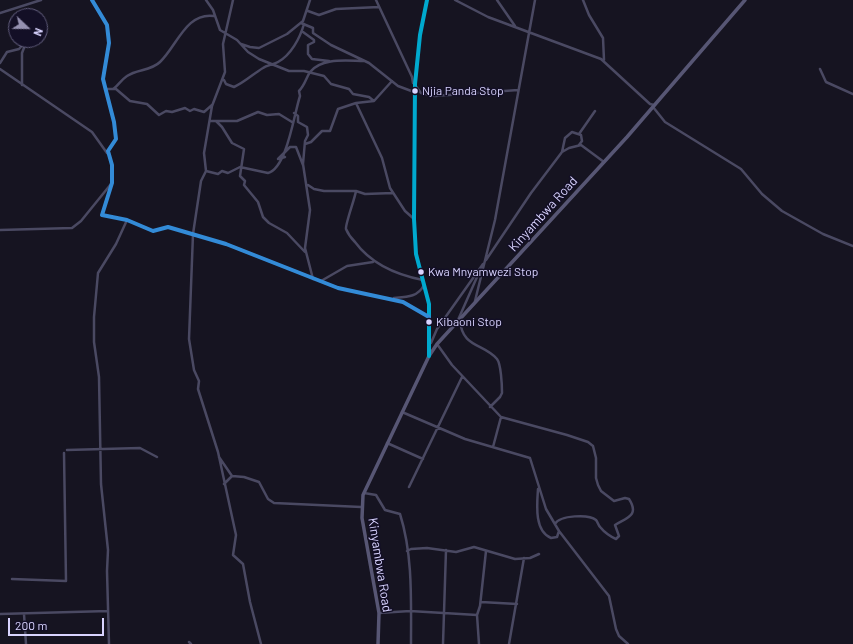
<!DOCTYPE html>
<style>
body{margin:0}
#map{position:relative;width:853px;height:644px;overflow:hidden;background:#161421;font-family:Barlow,sans-serif}
canvas{display:block}
.north{position:absolute;left:8px;top:8px;width:40px;height:40px;box-sizing:border-box;background:#130f26;border:1px solid #625e7d;border-radius:50%;rotate:112deg;font-size:11px;font-weight:700;line-height:16px;text-align:center;color:#d9d4ff}
.north::after{content:'';display:block;margin:auto;width:14px;height:18px;background:#9591b1;clip-path:polygon(50% 0,100% 100%,50% 72%,0 100%)}
.scale{position:absolute;left:8px;top:618px;width:96px;height:18px;box-sizing:border-box;border:2px solid #d9d4ff;border-top:0;padding-left:5px;font-size:12px;line-height:14px;white-space:nowrap;color:#d9d4ff;-webkit-text-stroke:3px #130f26;paint-order:stroke}
</style>
<div id="map">
<canvas width="853" height="644"></canvas>
<div class="north">N</div>
<div class="scale">200 m</div>
</div>
<script>
const context = document.querySelector('canvas').getContext('2d');
context.lineJoin = 'round';
function stroke(path, color, width, dash) { context.strokeStyle = color; context.lineWidth = width; context.lineCap = dash ? 'butt' : 'round'; context.setLineDash(dash || []); context.stroke(path); }
function drawText(font, color, halo, rows, align = 'center') {
  context.font = font + ' Barlow,sans-serif'; context.lineWidth = 3; context.setLineDash([]); context.textBaseline = 'middle'; context.strokeStyle = halo; context.fillStyle = color; for (const [text, x, y, turn = 0] of rows) {
    context.save(); context.translate(x, y); context.rotate((+turn || 0) * Math.PI / 180); context.textAlign = isNaN(turn) ? turn : align; if (halo) context.strokeText(text, 0, 0); context.fillText(text, 0, 0); context.restore();
  }
}
const street = new Path2D(`
 M 92,0 L 107,25 L 109,43 L 103,79 L 114,122 L 116,139 L 108,151 L 112,165 L 112,183 L 102,215 L 127,220 L 153,231 L 168,227 L 226,244 L 338,288 L 403,302 L 429,317
 M 206,0 L 213,10 L 220,30 L 237,40 L 248,52 L 259,59 L 289,71 L 304,71 L 324,76 L 331,84 L 349,89 L 353,94 L 369,97 L 374,101 L 392,81
 M 233,0 L 223,44 L 225,72 L 212,106 L 204,153 L 206,171 L 201,181 L 193,234 L 189,339 L 194,370 L 199,381 L 198,389 L 218,452 L 236,535 L 233,555 L 243,564 L 250,602 L 261,644
 M 376,0 L 412,77 L 413,83
 M 427,0 L 420,35 L 415,84 L 414,219 L 416,254 L 429,304 L 429,355
 M 455,0 L 488,17 L 601,59 L 650,104 L 654,105
 M 497,0 L 515,26
 M 583,0 L 589,15 L 603,38 L 604,60
 M 308,11 L 319,15 L 336,9 L 379,7
 M 0,13 L 41,0
 M 301,23 L 313,28 L 313,33 L 331,45 L 369,63 L 398,86 L 414,92
 M 303,32 L 314,40 L 314,42 L 308,45 L 308,54 L 312,59 L 329,61
 M 241,44 L 250,47 L 259,48 L 287,34 L 303,21 L 310,0
 M 0,63 L 7,52 L 19,49 L 25,42
 M 0,69 L 92,132 L 107,153
 M 820,69 L 826,82 L 853,94
 M 224,80 L 226,84 L 234,87 C 245,82 253,74 263,68 C 267,65 273,65 278,62 C 291,55 300,38 304,24
 M 22,85 L 22,53 L 27,40
 M 415,85 L 421,93 L 435,96 L 518,90
 M 105,89 L 116,89 L 130,101 L 147,104 L 159,115 L 166,111 L 172,112 L 185,108 L 190,111 L 194,109 L 204,112 L 212,105
 M 113,89 C 118,86 121,80 127,76 C 137,69 151,71 160,62 C 177,46 186,12 214,16
 M 356,103 L 382,158 L 390,188 L 405,211 L 414,219
 M 653,107 L 665,122 L 741,169 L 762,194 L 782,211 L 823,234 L 853,246
 M 294,113 L 298,116 L 298,122 L 307,127 L 308,135 L 305,141 L 303,164 L 310,210 L 305,248 L 313,279
 M 210,121 L 237,121 L 258,112 L 267,115 L 279,114 L 292,122
 M 216,121 L 222,127 L 232,143 L 244,149 L 240,176 L 245,181 L 244,185 L 258,202 L 263,217 L 269,223 L 287,233 L 305,252
 M 579,134 L 595,111
 M 305,144 L 311,142 L 322,131 L 330,131 L 338,109 L 356,103 L 374,101
 M 562,152 L 565,138 L 572,132 L 581,135 L 582,141 L 579,145
 M 283,156 L 285,157 L 278,159 L 290,147 L 296,147 L 303,165
 M 206,171 L 218,174 L 222,171 L 228,173 L 240,167 L 268,173 C 287,168 294,114 300,96 L 299,91 C 305,85 306,78 310,72 C 322,57 348,61 364,61
 M 308,185 L 314,189 L 324,191 L 356,191 L 365,194 L 393,193
 M 356,191 C 355,198 345,225 346,229 C 348,234 352,239 355,242 C 372,265 397,275 423,280
 M 0,230 L 72,228 L 81,221 L 111,184
 M 486,260 L 531,193 L 562,152 L 569,148 L 581,145 L 604,162
 M 321,281 L 347,266 L 373,262
 M 394,298 C 407,297 418,297 424,285
 M 475,301 L 495,220 L 535,0
 M 458,320 L 481,268
 M 460,320 C 462,348 483,343 497,359 C 501,364 502,385 502,393 L 500,397 L 490,407
 M 431,343 L 437,329 L 483,264
 M 437,344 L 452,365 L 501,417 L 567,435 L 588,442 L 593,446 L 596,458 L 596,478 L 598,485 L 601,491 L 614,501 L 625,498 L 629,499 C 640,516 626,518 615,525 L 619,536 L 616,539 C 611,537 604,532 601,528 C 598,526 598,522 596,520 C 589,514 560,515 555,524
 M 402,412 L 465,439 L 530,458 L 546,509 L 559,531 L 609,596 L 616,629 L 619,636 L 628,644
 M 387,443 L 423,459
 M 493,447 L 501,417
 M 67,450 L 140,448 L 157,457
 M 219,457 L 232,476 L 244,477 L 259,482 L 268,499 L 274,503 L 361,507
 M 224,484 L 232,476
 M 409,487 L 462,377
 M 538,489 C 537,504 534,531 551,538 L 557,537 L 559,531
 M 364,493 L 376,495 L 385,510 L 400,514 C 413,555 411,601 411,644
 M 407,551 L 411,549 L 427,548 L 456,552 L 474,547 L 515,559 L 530,558 L 539,554
 M 12,579 L 66,581 L 64,453
 M 481,602 L 517,604
 M 379,613 L 410,611 L 477,615
 M 0,614 L 108,611
 M 24,614 L 26,644
 M 189,642 L 191,644
 M 109,644 L 107,571 L 108,550 L 101,484 L 99,377 L 94,342 L 94,317 L 98,273 L 116,244 L 127,220
 M 443,644 L 446,550
 M 479,644 L 477,615 L 480,606 L 486,551
 M 509,644 L 524,558`);
const secondary = new Path2D(`
 M 378,644 L 379,613 L 362,518 L 363,495 L 429,356 L 437,344 L 627,137 L 745,0`);
const bus1 = new Path2D(`
 M 427,0 L 420,35 L 415,84 L 414,219 L 416,254 L 429,304 L 429,356`);
const bus2 = new Path2D(`
 M 92,0 L 107,25 L 109,43 L 103,79 L 114,122 L 116,139 L 108,151 L 112,165 L 112,183 L 102,215 L 127,220 L 153,231 L 168,227 L 226,244 L 338,288 L 403,302 L 429,317`);
const markers = [
 [415,91,3.5,"#d9d4ff"],
 [421,272,3.5,"#d9d4ff"],
 [429,322,3.5,"#d9d4ff"]
];
const busNames = [
 ["Njia Panda Stop",422,91],
 ["Kwa Mnyamwezi Stop",428,272],
 ["Kibaoni Stop",436,322]
];
const streetNames = [
 ["Kinyambwa Road",543,214,-48],
 ["Kinyambwa Road",380,565,81]
];
stroke(street, '#4a4962', 2.5);
stroke(secondary, '#575674', 3.5);
stroke(bus1, '#00a9ce', 4);
stroke(bus2, '#338bd7', 4);
for (const [x, y, r, color] of markers) { const dot = new Path2D(); dot.arc(x, y, r, 0, 2 * Math.PI); context.fillStyle = color; context.fill(dot); stroke(dot, '#130f26', 1.5); }
drawText('12px', '#d9d4ff', '#130f26', busNames, 'left');
drawText('13px', '#d9d4ff', '#130f26', streetNames);
</script>
